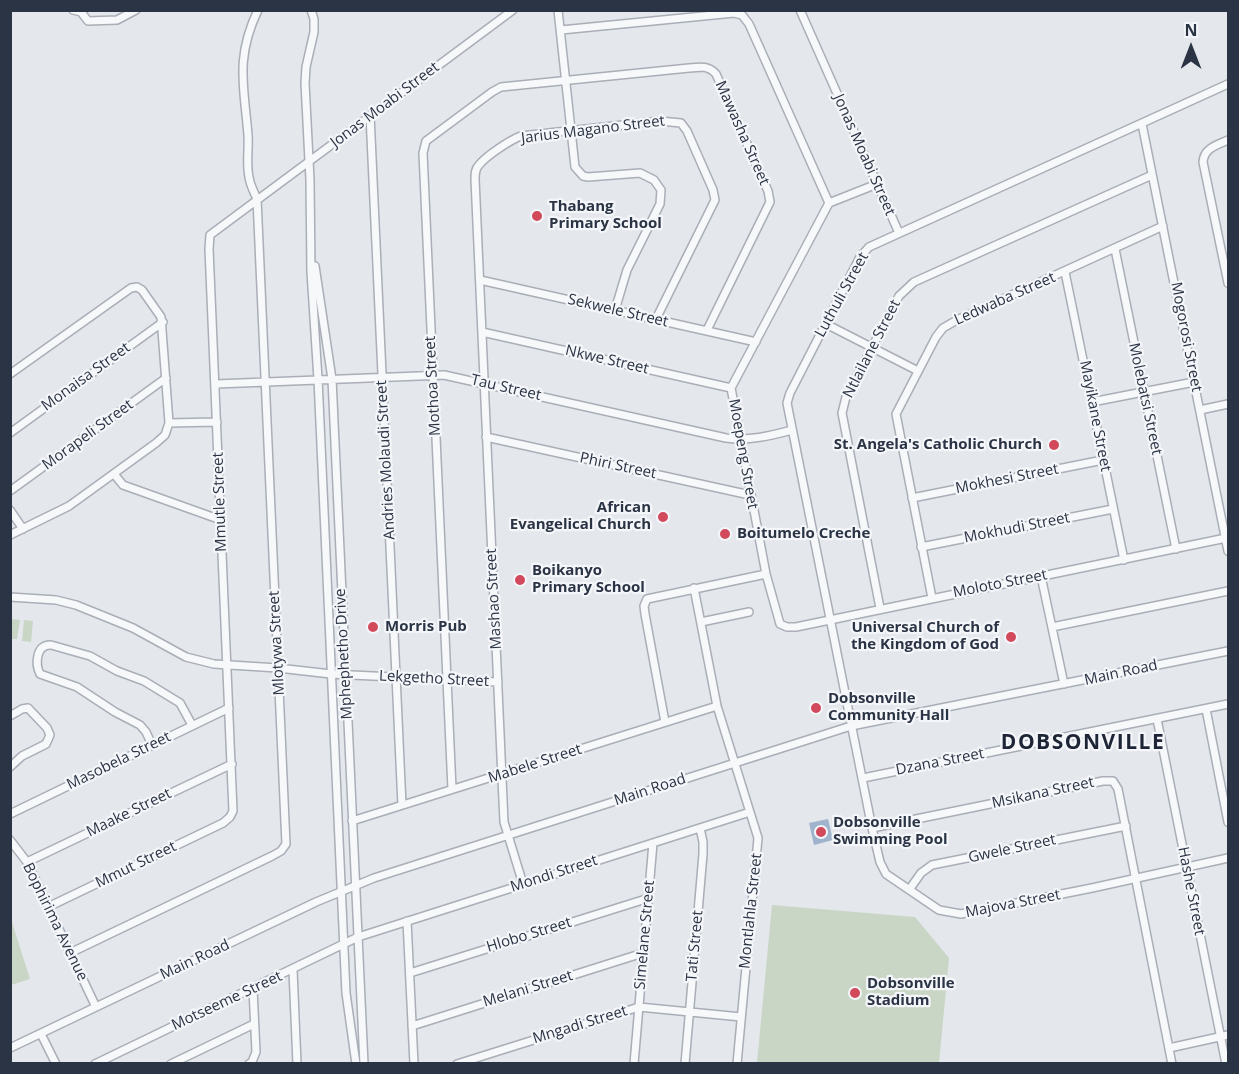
<!DOCTYPE html>
<style>
body{margin:0}
#map{position:relative;width:1239px;height:1074px;overflow:hidden;background:#e4e7ec;font-family:"Open Sans",sans-serif}
canvas{display:block}
.frame{position:absolute;inset:0;border:12px solid #2b3445;pointer-events:none}
.north{position:absolute;left:1161px;top:18px;width:60px;height:60px;-webkit-text-stroke:4px #f4f6f9;paint-order:stroke;rotate:0deg;font-size:16px;font-weight:700;line-height:24px;text-align:center;color:#2b3445}
.north::after{content:'';display:block;margin:auto;width:21px;height:27px;background:#2b3445;clip-path:polygon(50% 0,100% 100%,50% 72%,0 100%)}
</style>
<div id="map">
<canvas width="1239" height="1074"></canvas>
<div class="frame"></div>
<div class="north">N</div>
</div>
<script>
const context = document.querySelector('canvas').getContext('2d');
context.lineJoin = 'round';
function paint(path, color) { context.fillStyle = color; context.fill(path, 'evenodd'); }
function stroke(path, color, width, dash) { context.strokeStyle = color; context.lineWidth = width; context.lineCap = dash ? 'butt' : 'round'; context.setLineDash(dash || []); context.stroke(path); }
function drawText(font, color, halo, rows, align = 'center') {
  context.font = font + ' "Open Sans",sans-serif'; context.lineWidth = 4.5; context.setLineDash([]); context.textBaseline = 'middle'; context.strokeStyle = halo; context.fillStyle = color; for (const [text, x, y, turn = 0] of rows) {
    context.save(); context.translate(x, y); context.rotate((+turn || 0) * Math.PI / 180); context.textAlign = isNaN(turn) ? turn : align; if (halo) context.strokeText(text, 0, 0); context.fillText(text, 0, 0); context.restore();
  }
}
const green = new Path2D(`
 M 10,619 L 20,620 L 17,639 L 11,639 Z
 M 24,620 L 33,621 L 31,642 L 22,641 Z
 M 772,905 L 915,917 L 949,958 L 939,1063 L 757,1063 Z
 M 10,916 L 30,979 L 11,985 L 10,985 Z`);
const water = new Path2D(`
 M 828,819 L 833,840 L 814,845 L 809,823 Z`);
const minor = new Path2D(`
 M 73,10 L 81,12 L 88,21 L 117,20 L 136,10
 M 311,10 L 314,19 L 314,32 L 306,67 L 305,83 L 310,180 L 311,272 L 318,379 L 346,993 L 356,1064
 M 558,10 L 575,167 L 583,176 L 588,177 L 640,173 L 654,180 L 661,190 L 660,204 L 627,270 L 615,310
 M 800,10 L 899,233
 M 561,30 L 734,13 L 742,15 L 749,24 L 829,203
 M 1228,84 L 869,247 L 860,257 L 790,393 L 787,403 L 872,828 L 880,862 L 886,874 L 939,910 L 961,914 L 1092,888 L 1228,858
 M 370,115 L 402,805
 M 1142,124 L 1228,551
 M 1228,140 C 1217,145 1204,148 1203,162 L 1228,283
 M 877,184 L 829,203 L 731,388 L 766,574 L 780,624 L 787,627 L 796,627 L 1226,538
 M 1115,249 L 1176,549
 M 315,266 L 332,379 L 364,1064
 M 1065,272 L 1124,560
 M 480,280 L 756,342
 M 826,324 L 918,371
 M 482,332 L 731,388
 M 10,374 L 131,288 L 137,287 L 142,290 L 161,317 L 169,423 L 165,435 L 156,443 L 69,506 L 10,535
 M 216,384 L 444,375 L 726,438 C 749,441 770,436 792,430
 M 1092,402 L 1194,382
 M 1200,410 L 1228,404
 M 169,423 L 217,422
 M 10,433 L 163,322
 M 486,437 L 750,495
 M 114,474 L 123,485 L 221,520
 M 10,491 L 166,378
 M 912,498 L 1103,460
 M 10,510 L 23,529
 M 921,547 L 1113,509
 M 1041,576 L 1064,684
 M 694,588 L 717,706 L 758,838 L 737,1064
 M 10,597 L 56,600 L 76,605 L 133,628 L 186,657 L 214,664 L 278,668 L 331,674 L 498,682
 M 932,598 L 896,414 L 936,337 L 943,328 L 957,320 L 1163,226
 M 880,608 L 842,413 L 846,397 L 899,296 L 914,282 L 1152,175
 M 701,622 L 749,612
 M 1052,627 L 1228,591
 M 1206,709 L 1228,822
 M 10,716 L 22,709 L 28,708 L 47,728 L 50,735 L 46,744 L 22,756 L 10,767
 M 1157,719 L 1226,1064
 M 665,722 L 645,614 L 644,606 L 647,599 L 766,574
 M 152,745 L 146,732 L 140,725 L 115,712 L 77,687 L 40,674 C 35,664 36,644 51,645 L 90,656 L 117,671 L 144,681 L 180,703 L 192,725
 M 863,778 L 1228,704
 M 452,789 L 423,153 L 426,141 L 492,92 L 501,87 L 689,68 C 699,67 708,65 716,74 L 768,191 L 770,202 L 707,330
 M 10,814 L 229,708
 M 352,821 L 717,706
 M 872,828 L 1103,781 L 1113,781 L 1118,789 L 1172,1064
 M 10,840 L 27,862 L 96,1007
 M 27,862 L 232,764
 M 523,884 L 504,822 L 475,179 C 475,174 475,169 479,165 C 486,156 510,140 521,136 L 660,121 L 681,123 L 687,131 L 713,190 L 715,200 L 656,319
 M 909,890 L 921,873 L 932,865 L 1126,826
 M 48,907 L 223,823 L 230,817 L 233,811 L 209,249 L 210,235 L 513,10
 M 407,921 L 414,1064
 M 70,953 L 272,856 L 281,851 L 286,844 L 257,199 C 254,192 250,185 249,177 C 246,164 249,149 248,135 C 244,86 235,58 258,10
 M 293,970 L 297,1064
 M 410,973 L 649,898
 M 412,1026 L 643,953
 M 41,1034 L 56,1064
 M 10,1048 L 316,902 L 374,878 L 851,726 L 1228,651
 M 1169,1048 L 1228,1035
 M 95,1064 L 358,937 L 750,812
 M 171,1064 L 254,1024
 M 249,1064 L 252,1062 L 256,1052 L 253,989
 M 457,1064 L 639,1007 L 741,1017
 M 634,1064 L 653,843
 M 685,1064 L 703,854 L 703,842 L 700,828`);
const markers = [
 [537,216,6,"#d1495b"],
 [1054,445,6,"#d1495b"],
 [663,517,6,"#d1495b"],
 [725,534,6,"#d1495b"],
 [520,580,6,"#d1495b"],
 [373,627,6,"#d1495b"],
 [1011,637,6,"#d1495b"],
 [816,708,6,"#d1495b"],
 [821,832,6,"#d1495b"],
 [855,993,6,"#d1495b"]
];
const streetNames = [
 ["Jonas Moabi Street",385,105,-37],
 ["Jarius Magano Street",593,130,-7],
 ["Mawasha Street",742,133,66],
 ["Jonas Moabi Street",864,155,66],
 ["Luthuli Street",842,295,-61],
 ["Ledwaba Street",1005,299,-24],
 ["Sekwele Street",618,311,13],
 ["Mogorosi Street",1186,337,79],
 ["Ntlailane Street",872,349,-63],
 ["Nkwe Street",607,360,13],
 ["Monaisa Street",86,377,-36],
 ["Mothoa Street",433,386,-93],
 ["Tau Street",506,388,13],
 ["Molebatsi Street",1145,399,78],
 ["Mayikane Street",1095,416,79],
 ["Morapeli Street",88,435,-36],
 ["Moepeng Street",743,454,80],
 ["Andries Molaudi Street",386,460,-93],
 ["Phiri Street",618,466,12],
 ["Mokhesi Street",1007,479,-11],
 ["Mmutle Street",220,502,-92],
 ["Mokhudi Street",1017,528,-11],
 ["Moloto Street",1000,584,-11],
 ["Mashao Street",494,599,-93],
 ["Mlotywa Street",277,643,-93],
 ["Mphephetho Drive",344,654,-93],
 ["Main Road",1121,673,-12],
 ["Lekgetho Street",434,679,3],
 ["Masobela Street",119,761,-26],
 ["Dzana Street",940,762,-11],
 ["Mabele Street",535,764,-18],
 ["Main Road",650,790,-18],
 ["Msikana Street",1043,793,-12],
 ["Maake Street",129,813,-26],
 ["Gwele Street",1012,849,-12],
 ["Mmut Street",136,865,-26],
 ["Mondi Street",554,874,-18],
 ["Hashe Street",1191,891,79],
 ["Majova Street",1013,904,-11],
 ["Montlahla Street",751,911,-84],
 ["Bophirima Avenue",55,922,64],
 ["Hlobo Street",529,935,-17],
 ["Simelane Street",645,935,-85],
 ["Tati Street",695,946,-85],
 ["Main Road",195,960,-25],
 ["Melani Street",528,989,-17],
 ["Motseeme Street",227,1001,-25],
 ["Mngadi Street",580,1025,-17]
];
const poiNames = [
 ["Thabang",549,207],
 ["Primary School",549,224],
 ["St. Angela's Catholic Church",1042,445,"right"],
 ["African",651,508,"right"],
 ["Evangelical Church",651,525,"right"],
 ["Boitumelo Creche",737,534],
 ["Boikanyo",532,571],
 ["Primary School",532,588],
 ["Morris Pub",385,627],
 ["Universal Church of",999,628,"right"],
 ["the Kingdom of God",999,645,"right"],
 ["Dobsonville",828,699],
 ["Community Hall",828,716],
 ["Dobsonville",833,823],
 ["Swimming Pool",833,840],
 ["Dobsonville",867,984],
 ["Stadium",867,1001]
];
const districtNames = [
 ["DOBSONVILLE",1083,743]
];
paint(green, '#c9d6c5');
paint(water, '#9fb4cc');
stroke(minor, '#a9aeb7', 10);
stroke(minor, '#f7f8fa', 7);
for (const [x, y, r, color] of markers) { const dot = new Path2D(); dot.arc(x, y, r, 0, 2 * Math.PI); context.fillStyle = color; context.fill(dot); stroke(dot, '#f4f6f9', 2); }
drawText('15px', '#2b3445', '#f4f6f9', streetNames);
drawText('bold 15px', '#2b3445', '#f4f6f9', poiNames, 'left');
context.letterSpacing = '1.5px';
drawText('bold 21px', '#1d2536', '#f4f6f9', districtNames);
context.letterSpacing = '0px';
</script>
